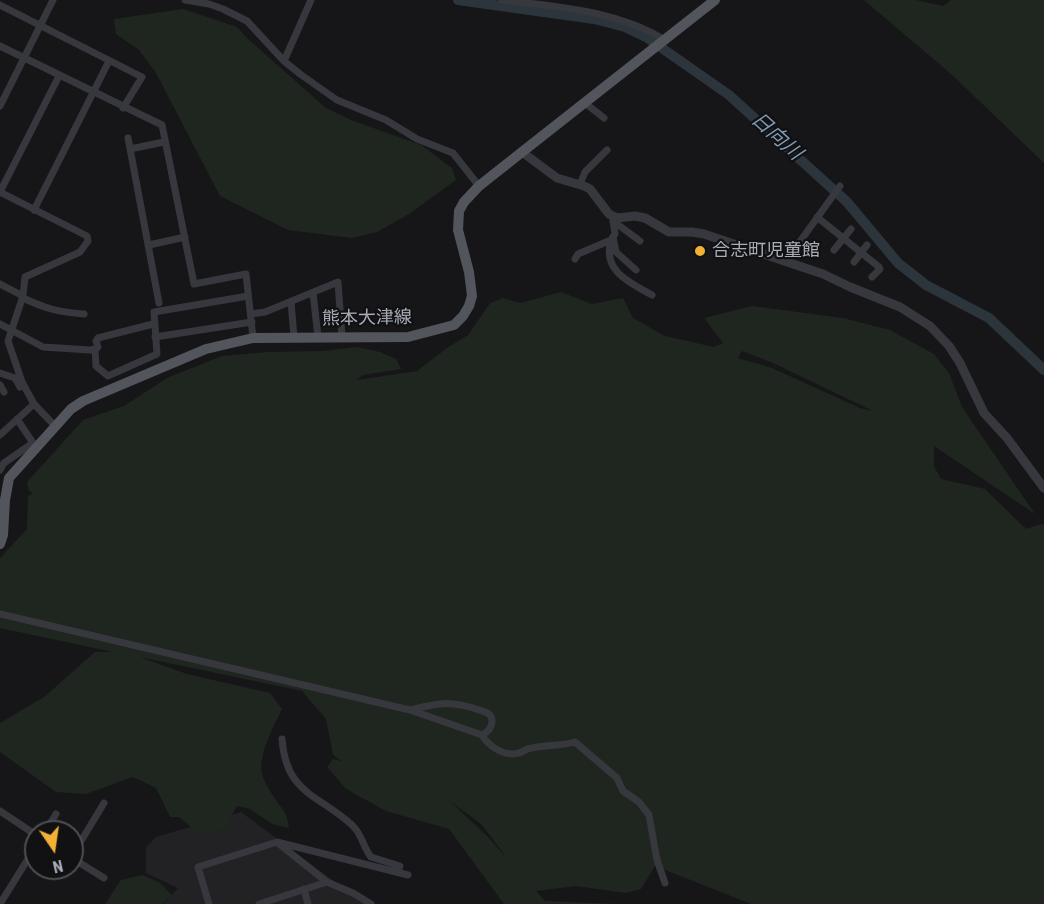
<!DOCTYPE html>
<meta charset="utf-8">
<style>
body{margin:0}
#map{position:relative;width:1044px;height:904px;overflow:hidden;background:#161618;font-family:"Roboto Condensed",sans-serif}
canvas{display:block}
.north{position:absolute;left:24px;top:820px;width:60px;height:60px;box-sizing:border-box;background:#111113;border:2px solid #4d4f55;border-radius:50%;rotate:167deg;font-size:16px;font-weight:700;line-height:24px;text-align:center;color:#a8adb8}
.north::after{content:'';display:block;margin:auto;width:21px;height:27px;background:#f2b134;clip-path:polygon(50% 0,100% 100%,50% 72%,0 100%)}
</style>
<div id="map">
<canvas width="1044" height="904"></canvas>
<div class="north">N</div>
</div>
<script>
const context = document.querySelector('canvas').getContext('2d');
context.lineJoin = 'round';
function paint(path, color) { context.fillStyle = color; context.fill(path, 'evenodd'); }
function stroke(path, color, width, dash) { context.strokeStyle = color; context.lineWidth = width; context.lineCap = dash ? 'butt' : 'round'; context.setLineDash(dash || []); context.stroke(path); }
function drawText(font, color, halo, rows, align = 'center') {
  context.font = font + ' "Roboto Condensed","Noto Sans JP",sans-serif'; context.lineWidth = 4.5; context.setLineDash([]); context.textBaseline = 'middle'; context.strokeStyle = halo; context.fillStyle = color; for (const [text, x, y, turn = 0] of rows) {
    context.save(); context.translate(x, y); context.rotate((+turn || 0) * Math.PI / 180); context.textAlign = isNaN(turn) ? turn : align; if (halo) context.strokeText(text, 0, 0); context.fillText(text, 0, 0); context.restore();
  }
}
const built = new Path2D(`
 M 241,812 L 354,896 L 371,904 L 163,904 L 178,888 L 146,873 L 146,847 L 156,837 Z`);
const green = new Path2D(`
 M 864,0 L 916,0 L 943,6 L 951,0 L 1044,0 L 1044,163 L 951,74 Z
 M 183,9 L 237,27 L 248,39 L 326,108 L 351,120 L 421,145 L 452,168 L 456,180 L 409,214 L 377,232 L 352,238 L 288,230 L 220,196 L 156,73 L 139,50 L 116,34 L 114,19 Z
 M 561,292 L 592,304 L 623,298 L 633,318 L 665,336 L 714,347 L 723,343 L 704,318 L 752,306 L 843,318 L 890,330 L 934,354 L 949,373 L 962,407 L 1035,514 L 934,446 L 934,466 L 941,479 L 985,489 L 1026,529 L 1041,524 L 1044,525 L 1044,904 L 751,904 L 655,866 L 641,889 L 626,893 L 576,886 L 536,891 L 545,901 L 618,904 L 504,904 L 449,829 L 386,811 L 346,789 L 327,767 L 333,759 L 342,761 L 333,755 L 326,719 L 302,691 L 140,657 L 187,674 L 270,693 L 282,709 C 274,726 256,758 263,777 C 265,783 269,789 272,794 C 281,810 286,807 289,828 L 272,824 L 250,809 L 237,806 L 225,828 L 210,835 L 197,832 L 179,817 L 170,817 L 156,788 L 133,777 L 86,794 L 56,792 L 0,752 L 0,723 L 44,697 L 95,652 L 113,652 L 0,628 L 0,558 L 27,529 L 28,496 L 33,493 L 29,491 L 27,482 L 83,420 L 124,406 L 167,378 L 222,356 L 268,352 L 323,351 L 357,347 L 380,352 L 396,359 L 401,369 L 363,375 L 357,380 L 417,371 L 447,348 L 468,335 L 490,303 L 503,298 L 520,303 ZM 742,351 L 773,363 L 873,411 L 860,408 L 772,368 L 738,358 ZM 451,802 L 481,824 L 507,858 L 487,836 Z
 M 142,875 L 159,882 L 172,895 L 162,904 L 105,904 L 121,880 Z`);
const river = new Path2D(`
 M 458,0 L 594,19 L 625,27 L 646,37 L 729,95 L 847,202 L 898,263 L 926,285 L 989,318 L 1044,370`);
const minor = new Path2D(`
 M 185,0 L 209,4 L 223,9 L 247,21 L 284,61 L 300,74 L 337,100 L 386,120 L 417,139 L 453,153 L 479,186
 M 502,0 C 558,7 616,10 665,40
 M 0,5 L 142,77 L 123,108
 M 0,46 L 162,125 L 194,284 L 246,274 L 253,338
 M 284,61 L 311,0
 M 585,103 L 604,118
 M 0,106 L 53,0
 M 128,138 L 159,303
 M 130,149 L 164,142
 M 580,184 L 585,172 L 607,150
 M 0,192 L 87,236 L 88,241 L 80,252 L 25,277 L 23,296
 M 0,192 L 59,76
 M 34,210 L 109,61
 M 817,217 L 879,267 L 880,269 L 872,277
 M 613,218 L 613,221 L 640,241
 M 613,237 L 616,252 L 636,270
 M 611,240 C 602,271 629,282 652,295
 M 149,245 L 185,237
 M 834,250 L 851,229
 M 575,259 L 578,254 L 611,240 L 615,234 L 613,221
 M 786,261 L 840,186
 M 854,262 L 867,245
 M 0,284 L 23,296 L 8,341 L 22,382 L 34,404 L 55,426
 M 313,293 L 318,337
 M 23,298 C 46,309 59,312 84,314
 M 291,302 L 294,337
 M 251,314 L 265,312 L 338,282 L 342,337
 M 0,324 L 43,347 L 90,350 L 96,349 L 98,347 L 96,341 L 98,338 L 153,324
 M 155,337 L 252,322
 M 95,349 L 96,366 L 108,376 L 157,354 L 154,312 L 248,296
 M 0,373 L 15,378 L 20,387
 M 0,385 L 4,392
 M 17,419 L 35,446
 M 0,435 L 34,404
 M 0,470 L 4,463 L 33,443
 M 0,614 L 410,710 L 482,735 C 489,747 505,757 519,753 C 523,752 527,748 532,748 C 546,745 561,746 575,742 L 617,778 L 623,791 L 639,802 L 649,815 L 657,860 L 665,883
 M 410,710 C 439,703 450,700 479,710 C 485,712 492,713 492,721 C 492,728 488,732 482,735
 M 282,739 C 286,794 318,794 352,825 C 362,834 363,847 371,857 L 400,866 L 398,872
 M 0,811 L 36,835
 M 45,832 L 56,814
 M 279,844 L 327,882 L 353,893 L 371,904
 M 72,856 L 104,803
 M 72,858 L 104,878
 M 304,889 L 308,904
 M 0,904 L 36,846
 M 209,904 L 198,867 L 277,842 L 408,875
 M 259,904 L 327,882`);
const tertiary = new Path2D(`
 M 522,152 L 557,178 L 584,186 L 590,189 L 609,214 L 617,218 L 635,216 L 645,218 L 669,232 L 692,232 L 704,234 L 823,274 L 850,287 L 900,307 L 930,326 L 949,346 L 960,363 L 984,413 L 1007,438 L 1044,488`);
const primary = new Path2D(`
 M 0,544 L 3,535 L 5,500 L 9,478 L 71,409 L 83,401 L 206,349 L 253,338 L 408,337 L 454,325 L 463,316 L 469,306 L 472,296 L 469,272 L 458,230 L 459,211 L 464,202 L 479,186 L 522,152 L 715,0`);
const markers = [
 [700,251,6,"#f2b134"]
];
const poiNames = [
 ["合志町児童館",712,251]
];
const streetNames = [
 ["熊本大津線",367,319,-1]
];
const waterNames = [
 ["日向川",776,137,42]
];
paint(built, '#222225');
paint(green, '#1e261f');
stroke(river, '#2c353c', 10);
stroke(minor, '#37383d', 7);
stroke(tertiary, '#37383d', 9);
stroke(primary, '#53555c', 10);
for (const [x, y, r, color] of markers) { const dot = new Path2D(); dot.arc(x, y, r, 0, 2 * Math.PI); context.fillStyle = color; context.fill(dot); stroke(dot, '#111113', 2); }
drawText('18px', '#a8adb8', '#111113', poiNames, 'left');
drawText('18px', '#a8adb8', '#111113', streetNames);
drawText('italic 20px', '#7f9bb3', '#111113', waterNames);
</script>
